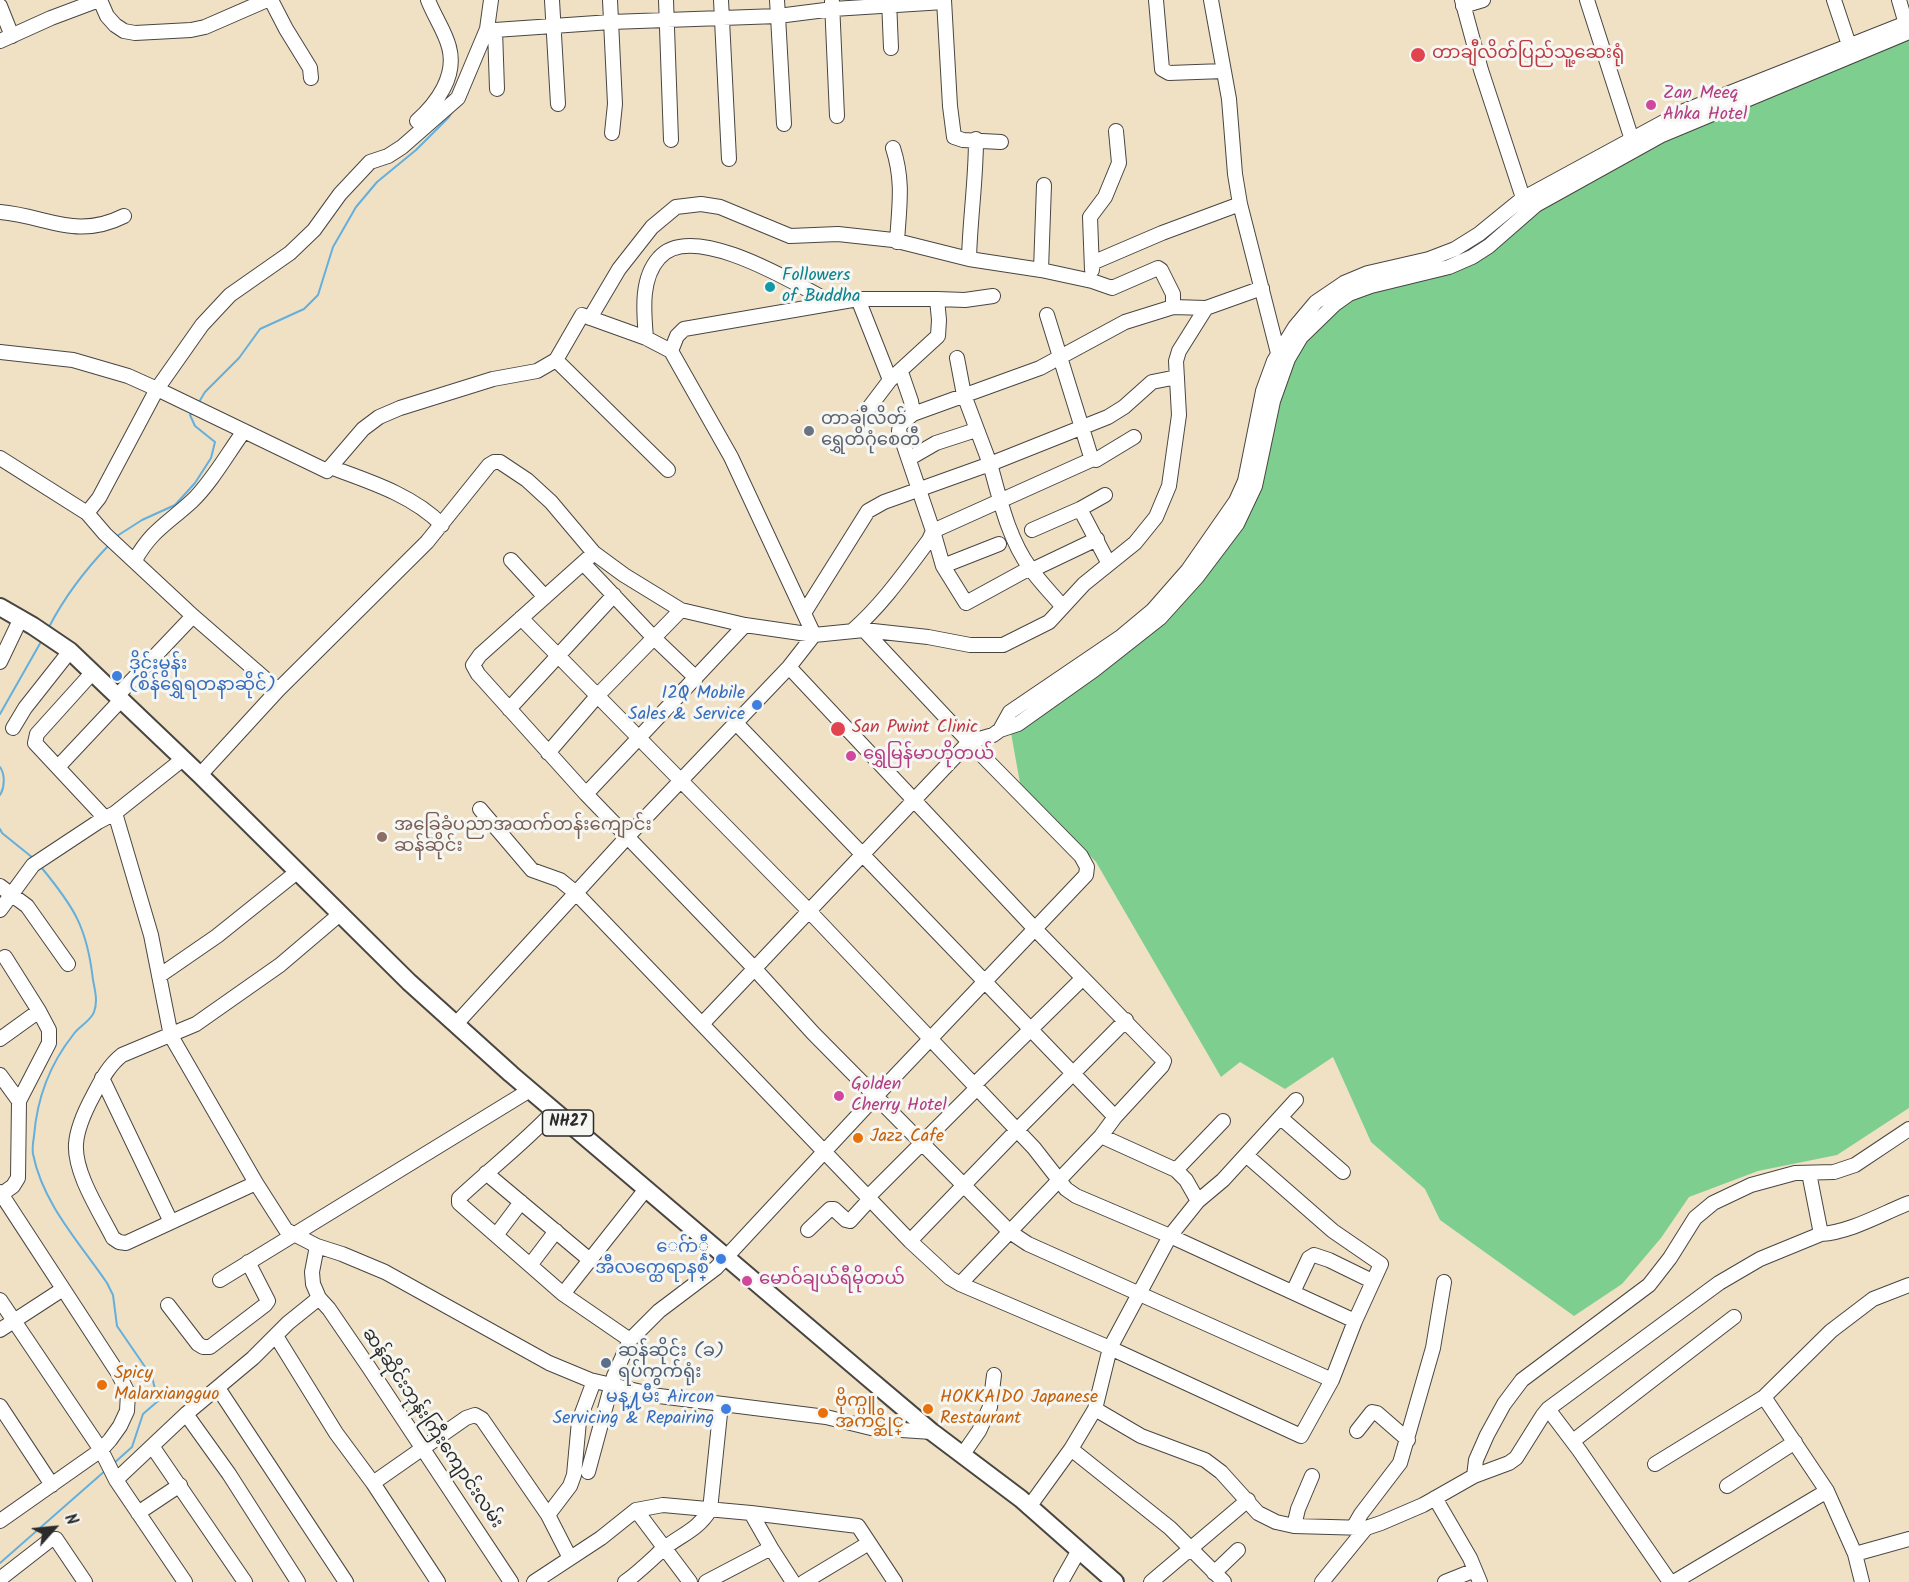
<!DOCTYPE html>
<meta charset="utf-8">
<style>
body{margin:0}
#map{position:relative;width:1909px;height:1582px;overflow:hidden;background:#f0e1c5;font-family:Kalam,sans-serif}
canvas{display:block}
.north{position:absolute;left:24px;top:1498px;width:60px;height:60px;-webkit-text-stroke:4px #f6f6f2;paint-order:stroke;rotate:63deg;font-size:16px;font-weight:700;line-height:24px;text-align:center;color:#2b2b2b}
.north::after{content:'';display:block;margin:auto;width:21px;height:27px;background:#2b2b2b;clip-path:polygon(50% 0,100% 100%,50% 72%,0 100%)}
</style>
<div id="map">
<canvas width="1909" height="1582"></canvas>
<div class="north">N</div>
</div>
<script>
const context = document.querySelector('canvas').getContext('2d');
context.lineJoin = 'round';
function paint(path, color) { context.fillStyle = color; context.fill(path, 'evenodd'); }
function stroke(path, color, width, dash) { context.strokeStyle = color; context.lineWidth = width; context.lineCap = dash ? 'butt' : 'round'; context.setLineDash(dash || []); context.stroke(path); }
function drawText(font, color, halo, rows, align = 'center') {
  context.font = font + ' Kalam,"Noto Sans Myanmar",sans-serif'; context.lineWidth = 6; context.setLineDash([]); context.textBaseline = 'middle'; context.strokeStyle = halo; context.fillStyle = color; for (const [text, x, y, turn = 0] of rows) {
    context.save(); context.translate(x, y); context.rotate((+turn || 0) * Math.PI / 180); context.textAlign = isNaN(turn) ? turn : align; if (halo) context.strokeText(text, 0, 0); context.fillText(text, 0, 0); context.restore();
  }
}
const green = new Path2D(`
 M 1909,38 L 1909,1108 L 1837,1155 L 1758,1171 L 1689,1197 L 1661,1238 L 1622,1284 L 1574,1316 L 1440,1220 L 1425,1189 L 1371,1142 L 1333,1057 L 1285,1089 L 1240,1062 L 1221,1077 L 1096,862 L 1020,783 L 1011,733 L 1076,687 L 1239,522 L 1295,349 L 1359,291 L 1439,276 L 1516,220 L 1665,137 Z`);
const stream = new Path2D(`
 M 199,402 L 205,392 L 239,358 L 260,329 L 304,309 L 318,295 L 333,247 L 356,207 L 377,182 L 416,150 L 449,117 L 454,109
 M 117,536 L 142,520 L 175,505 L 195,483 L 211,458 L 215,442 L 195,426 L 190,415 L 193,412
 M 49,627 C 65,596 85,570 109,545
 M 0,714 L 42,640
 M 0,767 C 5,774 5,787 0,795
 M 0,829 L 2,833 L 33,858
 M 41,867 C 74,907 87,927 93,980 C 95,990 98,1002 94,1012 C 91,1021 78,1027 73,1035 C 50,1064 37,1099 34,1136 C 33,1142 32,1148 33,1154 C 43,1204 79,1242 107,1283 L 113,1295 L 117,1326 L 152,1377 L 158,1401 L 143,1414 L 132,1447 L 113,1464
 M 0,1563 L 106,1470`);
const minor = new Path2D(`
 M 100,0 L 107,16 L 115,25 L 124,31 L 135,33 L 191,30 L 205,27 L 267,0
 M 271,0 L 286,29 L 310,68 L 311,78
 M 552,0 L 558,104
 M 610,0 L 615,104 L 612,133
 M 666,0 L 671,140
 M 721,0 L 729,159
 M 777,0 L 778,16 L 833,9 L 944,2
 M 889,0 L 891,48
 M 944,0 L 950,106 L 954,137 L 963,140 L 1001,142
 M 1156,0 L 1162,69 L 1169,73 L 1224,71
 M 1211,0 L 1229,99 L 1235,174 L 1240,204
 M 1462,0 L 1481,70 L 1526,207
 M 1587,0 L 1634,146
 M 1834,0 L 1849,45
 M 1899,0 L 1906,24
 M 832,2 L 837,116
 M 0,6 L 12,36
 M 1463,6 L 1483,0
 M 487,29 L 495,30 L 611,22 L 778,16 L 784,124
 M 495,30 L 497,89
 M 0,41 L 51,18 L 99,0
 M 417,121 C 437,103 457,76 449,47 C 445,31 434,16 428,0
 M 976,139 C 976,180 970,219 969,259 L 1041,270 L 1092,281 L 1112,288 L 1158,268 L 1161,270 L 1173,294 L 1173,307
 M 893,148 C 904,182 899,207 897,242
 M 0,212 C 47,216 76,240 124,216
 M 1092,263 L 1162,233 L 1240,204 L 1278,353 L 1283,356
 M 1041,270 L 1044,185
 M 1092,270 L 1090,217 L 1105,197 L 1119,163 L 1116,131
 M 858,299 L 937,299 L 939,320 L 938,336 L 890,380 L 862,417
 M 937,299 L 965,300 L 993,296
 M 1047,315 L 1091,457 L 1096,460 L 1134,437
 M 590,318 L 619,269 L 652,227 L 676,207 L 701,204 L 720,207 L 790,236 L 838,234 L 893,240 L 969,259
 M 646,338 C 644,313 640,279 659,258 C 692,219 798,285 832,303
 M 671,351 L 731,457 L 814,635
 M 0,352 L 73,360 L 128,376 L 157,389 L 202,325 L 230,295 L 290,253 L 314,230 L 340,194 L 370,162 L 388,156 L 402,147 L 458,98 L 487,29 L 491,0
 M 957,358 L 964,395 L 990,464 L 1108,417 L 1124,407 L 1152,382 L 1177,377
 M 556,360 L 668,470
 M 913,414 L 1040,368 L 1125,322 L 1173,307 L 1206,308 L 1262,288
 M 0,458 L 87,513 L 105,534 L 193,616 L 278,690
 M 910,458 L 936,443 L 976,430
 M 330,467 C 368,481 413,495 442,525
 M 1080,509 L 1109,564
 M 87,513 L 99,498 L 157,389 L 327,471 L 363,429 L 379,417 L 400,408 L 493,379 L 537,371 L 556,360 L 582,315 L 646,338 L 671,351 L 677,336 L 684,329 L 858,299 L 890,380
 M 1032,530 L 1080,509 L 1105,495
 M 594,553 L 480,655 L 473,665 L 478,674 L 586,794 L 754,968 L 813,1033 L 1010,1232 L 1028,1244 L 1332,1380
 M 135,560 C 152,530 167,524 192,501 C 211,483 228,453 244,431
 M 511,560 L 545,597
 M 583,563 L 654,638 L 696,678
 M 943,566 L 999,544
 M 1030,568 L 966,603 L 943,566 L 933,531 L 1093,459
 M 1032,570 L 1097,539
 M 804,613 L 868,511 L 884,502 L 990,464 C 1000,499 1008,538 1030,568 C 1040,582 1052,594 1063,607
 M 521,618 L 809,911 L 1034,1148 L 1066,1189 L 1076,1196 L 1170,1236 L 1355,1321
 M 864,630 L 928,637 L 970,645 L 1003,645 L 1049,622 L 1084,584 L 1135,543 L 1156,517 L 1169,486 L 1179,415 L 1176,361 L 1179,351 L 1206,308
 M 852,631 C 882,605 905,572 929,540 L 933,531 L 899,431 L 900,425 L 913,414 L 911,401 L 901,372
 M 0,662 L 21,618
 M 789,667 L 1035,929 L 1164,1061 L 1162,1066 L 1115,1117 L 1101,1136 L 960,1284
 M 92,673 L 37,734 L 35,743 L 105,818
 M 117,696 L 193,616
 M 509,709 L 614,595
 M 736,723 L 1115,1117
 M 13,728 L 25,708 L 70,651
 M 1000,730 L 1010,712 L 1122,636 L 1152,611 L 1188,570 L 1236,501 L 1245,481 L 1263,391 L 1274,361 L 1295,327 L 1316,302 L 1344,283 L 1368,273 L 1429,259 L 1455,249 L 1479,234 L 1522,199 L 1684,111 L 1909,22
 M 548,753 L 598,695 L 681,610
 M 58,767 L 121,700
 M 200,775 L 278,690 L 427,542 L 489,465 L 494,462 L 500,462 L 527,480 L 551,502 L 594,553 L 624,575 L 681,610 L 745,625 L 814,635 L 864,630 L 969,742 L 1081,856 L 1087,867 L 1086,875 L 876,1096 L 716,1268 L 659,1311 L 630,1340 L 614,1376 L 588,1472
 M 586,794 L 745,625
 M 480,809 L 532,870 L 560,880 L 576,893 L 910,1241 L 950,1278 L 960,1284 L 1110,1348 L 1301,1436 L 1332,1380 L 1355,1321 L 1381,1264 L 1333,1231 L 1246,1155
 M 115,813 L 151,935 L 171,1036 L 256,1183 L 286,1230 L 317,1246 L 342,1254 L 385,1272 L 549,1363 L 590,1380 L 659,1396 L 826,1417 L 871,1428 L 932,1432
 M 0,886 L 27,906 L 68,964
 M 0,910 L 33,865 L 98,822 L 115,813 L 183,759
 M 159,976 L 217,936 L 297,872
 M 703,1023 L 969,742 L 993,735 L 1000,730 L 1018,724 L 1094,670 L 1160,618 L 1197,577 L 1237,524 L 1255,486 L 1273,401 L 1288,359 L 1301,337 L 1335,304 L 1349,294 L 1371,286 L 1449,267 L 1472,257 L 1489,246 L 1536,205 L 1662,135 L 1909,32
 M 456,1024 L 628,836 L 789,667 L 814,635
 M 0,1039 L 39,1011
 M 0,1075 L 19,1101
 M 102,1078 L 171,1222
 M 974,1085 L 1083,978
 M 554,1111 C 524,1143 490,1169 459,1198 L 459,1203 L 563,1294 L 630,1340
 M 1281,1118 L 1343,1172
 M 1101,1136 L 1176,1170 L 1186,1180 L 1198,1201
 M 1176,1170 L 1223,1121
 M 486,1173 L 591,1261
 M 1809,1173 L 1821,1234 C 1851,1232 1881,1214 1909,1203
 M 256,1183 L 126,1243 L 119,1242 L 113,1238 C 100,1212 74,1173 76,1144 C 77,1129 86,1109 93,1096 C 101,1081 108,1066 122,1055 L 196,1024 L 280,965 L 340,914
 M 0,1192 L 118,1373 L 128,1393 L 127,1411 L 120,1426 L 110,1440 L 101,1450 L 0,1521
 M 2,1194 L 13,1186 L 18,1178 L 19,1101 L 49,1043 L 49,1030 L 39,1011 L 5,957
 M 868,1197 L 977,1088
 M 808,1230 L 830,1209 L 834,1209 L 846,1220 L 850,1221 L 870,1199
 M 497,1234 L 521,1202
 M 910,1241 L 1017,1130 L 1126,1020
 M 317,1246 L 312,1272 L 313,1284 L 319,1298 L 329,1309 L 368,1366 L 511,1582
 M 531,1264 L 556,1231
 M 220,1280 L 530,1090
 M 1293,1292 L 1309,1258 L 1314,1255 L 1329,1260 L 1372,1281
 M 563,1294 L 646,1189
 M 0,1300 L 101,1450 L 116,1480 L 185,1582
 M 168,1305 L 198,1344 L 203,1347 L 210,1347 L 265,1305 L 268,1301 L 248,1262
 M 0,1330 L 63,1289
 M 276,1336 L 336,1433 L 373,1483 L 438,1582
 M 218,1388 L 346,1582
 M 1764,1397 L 1827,1491 L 1855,1554 L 1862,1582
 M 0,1406 L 52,1485
 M 1095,1409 L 1141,1436 L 1205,1460 L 1221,1472 L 1258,1513 L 1276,1522 L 1294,1526 L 1366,1528 L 1381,1523 L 1423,1505 L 1474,1476 L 1476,1460 L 1487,1435 L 1504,1404 L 1522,1380 L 1649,1285 L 1670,1258 L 1695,1218 L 1713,1203 L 1751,1185 L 1795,1173 L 1834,1172 L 1855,1165 L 1909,1129
 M 1548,1409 L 1579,1450 L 1670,1582
 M 186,1414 L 229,1474 L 298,1582
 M 1357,1431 L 1372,1412 L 1377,1413 L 1408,1440
 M 1573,1441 L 1734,1317
 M 152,1446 L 245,1582
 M 963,1454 L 979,1431 L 990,1407 L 994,1375
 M 1655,1464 L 1764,1397 L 1831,1331 L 1873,1299 L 1909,1285
 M 1474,1476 L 1509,1463 L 1516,1458 L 1543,1415 L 1548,1409 L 1719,1283 L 1760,1259 L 1821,1234
 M 116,1480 L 186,1414 L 253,1358 L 288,1323 L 319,1298
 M 373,1483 L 466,1418 L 475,1415 L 482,1419 L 548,1515 L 570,1558
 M 1727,1486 L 1795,1442
 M 1435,1498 L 1470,1558 L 1480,1582
 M 1029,1507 L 1071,1449
 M 636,1510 L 690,1582
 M 138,1513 L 180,1485
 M 548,1515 L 570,1486 L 574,1475 L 579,1421 L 594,1381
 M 1294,1526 L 1298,1509 L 1312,1476
 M 1353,1528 L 1361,1514 L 1400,1463 L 1433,1348 L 1444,1282
 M 771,1548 L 793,1582
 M 1855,1554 L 1909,1539
 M 1214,1573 L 1238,1550
 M 0,1579 L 50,1540 L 56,1539 L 85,1582
 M 534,1582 L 601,1538 L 636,1510 L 663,1505 L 751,1513 L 858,1526 L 895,1582
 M 625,1582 C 639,1572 650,1561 662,1550 C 680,1535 697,1531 710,1510 L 721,1404
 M 706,1582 L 771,1548 L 751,1513
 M 804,1582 L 869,1543
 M 1061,1582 L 1079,1550
 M 1151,1582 L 1248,1500
 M 1224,1582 L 1170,1528 L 1071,1449 L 1095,1409 L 1110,1348 L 1170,1236 L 1198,1201 L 1223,1180 L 1296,1100
 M 1322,1582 L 1366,1528
 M 1445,1582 L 1475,1570
 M 1674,1582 L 1827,1491`);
const major = new Path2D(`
 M 0,607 L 33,626 L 70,651 L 200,775 L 409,982 L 511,1074 L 867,1377 L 932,1432 L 1021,1499 L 1115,1582`);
const markers = [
 [1418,55,8,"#e0444e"],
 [1651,105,6,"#d1479c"],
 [770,287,6,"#0f9aa8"],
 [809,431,6,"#6b7280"],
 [117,676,6,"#3f7fe0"],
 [757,705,6,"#3f7fe0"],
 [838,729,8,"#e0444e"],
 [851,756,6,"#d1479c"],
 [382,837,6,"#8d6e63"],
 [839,1096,6,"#d1479c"],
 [858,1138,6,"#e8710a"],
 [721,1259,6,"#3f7fe0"],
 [747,1281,6,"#d1479c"],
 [606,1363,6,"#5c6f8a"],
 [102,1385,6,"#e8710a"],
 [726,1409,6,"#3f7fe0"],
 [928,1409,6,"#e8710a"],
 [823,1413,6,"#e8710a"]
];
const shields = [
 [568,1123,51]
];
const shieldNames = [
 ["NH27",568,1123]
];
const healthNames = [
 ["တာချီလိတ်ပြည်သူ့ဆေးရုံ",1432,55],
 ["San Pwint Clinic",852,729]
];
const hotelNames = [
 ["Zan Meeq",1663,95],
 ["Ahka Hotel",1663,116],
 ["ရွှေမြန်မာဟိုတယ်",863,756],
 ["Golden",851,1086],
 ["Cherry Hotel",851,1107],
 ["မောဝ်ချယ်ရီမိုတယ်",759,1281]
];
const cultureNames = [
 ["Followers",782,277],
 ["of Buddha",782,298]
];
const worshipNames = [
 ["တာချီလိတ်",821,421],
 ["ရွှေတိဂုံစေတီ",821,442]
];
const shopNames = [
 ["ဒိုင်းမွန်း",129,666,"left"],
 ["(စိန်ရွှေရတနာဆိုင်)",129,687,"left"],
 ["I2Q Mobile",745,695],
 ["Sales & Service",745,716],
 ["ေဂ်ာ္နီ",709,1249],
 ["အီလက္ထေရာနစ္",709,1270],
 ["မန္႔မီး Aircon",714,1399],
 ["Servicing & Repairing",714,1420]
];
const educationNames = [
 ["အခြေခံပညာအထက်တန်းကျောင်း",394,827],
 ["ဆန်ဆိုင်း",394,848]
];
const foodNames = [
 ["Jazz Cafe",870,1138],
 ["Spicy",114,1375],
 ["Malarxiangguo",114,1396],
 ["HOKKAIDO Japanese",940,1399],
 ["Restaurant",940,1420],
 ["ဗိုက္ပူ",835,1403],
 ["အကင္ဆိုင္",835,1424]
];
const serviceNames = [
 ["ဆန်ဆိုင်း (ခ)",618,1353],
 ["ရပ်ကွက်ရုံး",618,1374]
];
const streetNames = [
 ["ဆန်ဆိုင်းဘုန်းကြီးကျောင်းလမ်း",431,1429,56]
];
paint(green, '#7ecf8f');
stroke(stream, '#64afdc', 2);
stroke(minor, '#494642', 16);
stroke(major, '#494642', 20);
stroke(minor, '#fff', 14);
stroke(major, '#fff', 16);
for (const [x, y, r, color] of markers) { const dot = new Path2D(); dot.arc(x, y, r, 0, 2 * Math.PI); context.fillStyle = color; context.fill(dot); stroke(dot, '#f6f6f2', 2); }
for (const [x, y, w] of shields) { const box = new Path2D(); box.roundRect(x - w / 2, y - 13, w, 26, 4.5); context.fillStyle = '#f6f6f2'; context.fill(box); stroke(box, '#2b2b2b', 1.5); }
drawText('bold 16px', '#2b2b2b', null, shieldNames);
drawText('18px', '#be3a42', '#f6f6f2', healthNames, 'left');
drawText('18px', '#b23c85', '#f6f6f2', hotelNames, 'left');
drawText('18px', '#0d838f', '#f6f6f2', cultureNames, 'left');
drawText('18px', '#5b616d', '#f6f6f2', worshipNames, 'left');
drawText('18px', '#366cbe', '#f6f6f2', shopNames, 'right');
drawText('18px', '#785e54', '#f6f6f2', educationNames, 'left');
drawText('18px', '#c56008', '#f6f6f2', foodNames, 'left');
drawText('18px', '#4e5e75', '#f6f6f2', serviceNames, 'left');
drawText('18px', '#2b2b2b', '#f6f6f2', streetNames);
</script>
